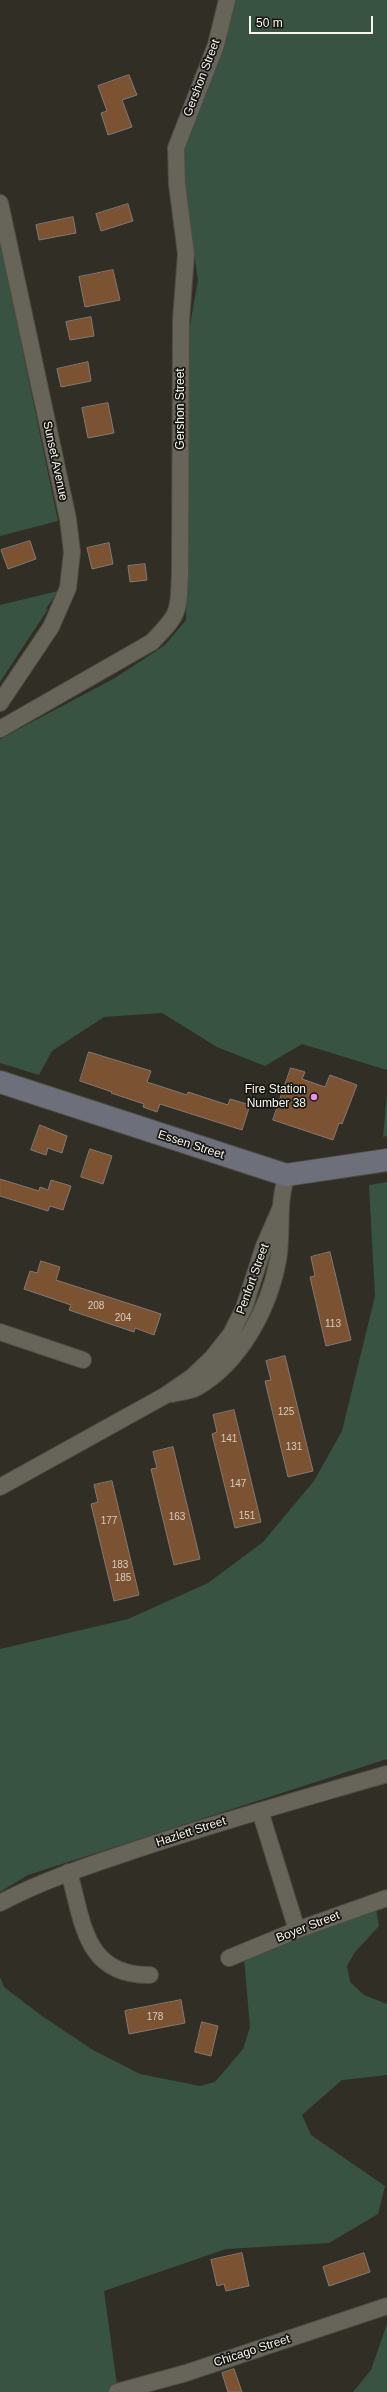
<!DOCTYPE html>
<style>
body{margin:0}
#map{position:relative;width:387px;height:2392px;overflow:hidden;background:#312f25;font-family:Helvetica,sans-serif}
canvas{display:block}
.scale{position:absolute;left:249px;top:16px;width:124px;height:18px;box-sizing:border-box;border:2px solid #f6f5ef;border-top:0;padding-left:5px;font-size:12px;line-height:14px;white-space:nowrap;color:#f6f5ef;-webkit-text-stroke:3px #181712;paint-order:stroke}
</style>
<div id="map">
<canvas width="387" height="2392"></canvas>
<div class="scale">50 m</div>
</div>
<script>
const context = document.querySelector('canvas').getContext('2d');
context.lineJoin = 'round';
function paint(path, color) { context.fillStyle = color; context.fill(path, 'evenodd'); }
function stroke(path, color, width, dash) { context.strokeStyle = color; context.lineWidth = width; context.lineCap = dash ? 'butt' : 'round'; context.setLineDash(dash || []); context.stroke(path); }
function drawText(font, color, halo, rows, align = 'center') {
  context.font = font + ' Helvetica,sans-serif'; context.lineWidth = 3.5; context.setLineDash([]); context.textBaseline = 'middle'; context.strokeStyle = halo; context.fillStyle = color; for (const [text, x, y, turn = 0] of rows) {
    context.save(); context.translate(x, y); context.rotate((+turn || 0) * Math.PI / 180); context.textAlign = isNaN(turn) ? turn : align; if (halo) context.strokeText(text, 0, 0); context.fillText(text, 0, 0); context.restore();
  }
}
const green = new Path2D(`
 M 235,0 L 387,0 L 387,1070 L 302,1044 L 265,1066 L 217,1047 L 162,1013 L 104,1017 L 52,1051 L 39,1075 L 0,1063 L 0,739 L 115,678 L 165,645 L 186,620 L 189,331 L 198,280 L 181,167 L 184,144 L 225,43 Z
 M 0,242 L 58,521 L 0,536 Z
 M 58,591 L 46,609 L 48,609 L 0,682 L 0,605 Z
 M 387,1095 L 387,1136 L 383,1137 Z
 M 387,1182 L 387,1759 L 28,1875 L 0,1892 L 0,1649 L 128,1619 L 208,1583 L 263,1542 L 314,1481 L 342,1431 L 375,1296 L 369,1185 Z
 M 376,1909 L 379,1926 L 355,1952 L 347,1966 L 350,1982 L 364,1995 L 387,2004 L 387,2075 L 342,2080 L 302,2115 L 311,2135 L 385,2186 L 378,2214 L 329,2243 L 226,2249 L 104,2291 L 118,2392 L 0,2392 L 0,1977 L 4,1987 L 42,2016 L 93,2050 L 140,2074 L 200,2086 L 215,2082 L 243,2049 L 250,2027 L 244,1958 Z
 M 387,2324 L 387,2392 L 353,2392 L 371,2370 Z`);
const building = new Path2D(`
 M 129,75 L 137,95 L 122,100 L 132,127 L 108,135 L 101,113 L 107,111 L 98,86 Z
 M 128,204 L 133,221 L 101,231 L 96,214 Z
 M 73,217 L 76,233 L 39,240 L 36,225 Z
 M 113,270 L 120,300 L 85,307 L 79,277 Z
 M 91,317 L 94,336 L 70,340 L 66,322 Z
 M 88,362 L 91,381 L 61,387 L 57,369 Z
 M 108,403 L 114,433 L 88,438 L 82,408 Z
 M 30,541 L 36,559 L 8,569 L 1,550 Z
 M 109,543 L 113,564 L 92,569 L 87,548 Z
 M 145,564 L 147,580 L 130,582 L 128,566 Z
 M 89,1052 L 151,1071 L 147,1082 L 187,1095 L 188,1092 L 228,1105 L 230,1099 L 250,1105 L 242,1130 L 160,1104 L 157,1112 L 143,1107 L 144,1104 L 111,1093 L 112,1092 L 80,1081 Z
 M 291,1068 L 305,1072 L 302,1079 L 325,1087 L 330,1075 L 357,1085 L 342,1124 L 339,1123 L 333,1140 L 273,1120 Z
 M 40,1125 L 67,1136 L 62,1153 L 48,1148 L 46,1155 L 31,1150 Z
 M 90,1149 L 112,1156 L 103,1184 L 81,1177 Z
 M 0,1179 L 39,1191 L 40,1187 L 48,1190 L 51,1180 L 71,1186 L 63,1210 L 50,1206 L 48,1211 L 0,1196 Z
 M 330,1252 L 351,1340 L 326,1346 L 310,1277 L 315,1276 L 311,1257 Z
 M 41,1261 L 60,1267 L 56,1280 L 161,1314 L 154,1335 L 135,1328 L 134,1332 L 69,1310 L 71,1305 L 24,1289 L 30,1271 L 37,1273 Z
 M 285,1356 L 313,1471 L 288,1477 L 265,1381 L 271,1380 L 266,1361 Z
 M 234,1410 L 261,1522 L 235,1528 L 212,1434 L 217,1432 L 213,1415 Z
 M 173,1447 L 200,1559 L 174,1565 L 151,1469 L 157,1468 L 153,1452 Z
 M 112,1481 L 139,1595 L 114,1601 L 91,1504 L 98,1502 L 94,1485 Z
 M 181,2000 L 185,2023 L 129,2034 L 125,2011 Z
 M 202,2022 L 218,2026 L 211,2056 L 195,2052 Z
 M 242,2253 L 249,2286 L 226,2291 L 224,2284 L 217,2286 L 211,2260 Z
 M 364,2253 L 370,2272 L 329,2286 L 323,2267 Z
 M 234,2369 L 242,2392 L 228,2392 L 222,2373 Z`);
const street = new Path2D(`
 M 0,203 L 68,519 L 72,552 L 68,588 L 51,627 L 0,703
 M 0,729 L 152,642 C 180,613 178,614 180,574 L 181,320 L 186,254 L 177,184 L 176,148 L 216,45 L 227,0
 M 0,1332 L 83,1360
 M 172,1394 C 180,1392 190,1391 196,1388 C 240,1363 269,1309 278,1260 C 281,1243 280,1226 281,1208 C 281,1197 284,1186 286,1175
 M 0,1487 L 166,1395 L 192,1377 L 212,1358 L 231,1334 L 244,1308 L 264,1246 L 281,1207
 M 260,1811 L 297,1930
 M 69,1872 C 83,1921 84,1976 150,1975
 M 0,1903 C 45,1879 93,1864 141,1848 C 222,1821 305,1798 387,1774
 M 229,1958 L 297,1930 L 387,1898
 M 117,2392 L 186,2373 L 387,2306`);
const secondary = new Path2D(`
 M 0,1082 L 286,1175 L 387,1160`);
const markers = [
 [314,1097,4,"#ec8cfa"]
];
const numberNames = [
 ["208",96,1306],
 ["204",123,1318],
 ["113",333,1324],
 ["125",286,1412],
 ["141",229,1439],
 ["131",294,1447],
 ["147",238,1484],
 ["151",247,1516],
 ["163",177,1517],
 ["177",109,1521],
 ["183",120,1565],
 ["185",123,1578],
 ["178",155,2017]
];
const streetNames = [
 ["Gershon Street",202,78,-69],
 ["Gershon Street",181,409,-90],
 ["Sunset Avenue",55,461,78],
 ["Essen Street",191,1145,18],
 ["Penfort Street",253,1279,-70],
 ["Hazlett Street",191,1832,-18],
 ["Boyer Street",308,1927,-21],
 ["Chicago Street",252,2351,-18]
];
const poiNames = [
 ["Fire Station",306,1090],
 ["Number 38",306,1104]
];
paint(green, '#385341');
paint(building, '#7b5332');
stroke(building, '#837972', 1);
stroke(street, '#4e4c44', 18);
stroke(secondary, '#4e4c44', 24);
stroke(street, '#67655a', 16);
stroke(secondary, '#6d6f7b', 22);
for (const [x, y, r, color] of markers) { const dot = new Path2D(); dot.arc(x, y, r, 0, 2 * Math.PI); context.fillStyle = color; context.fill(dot); stroke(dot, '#181712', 1.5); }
drawText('10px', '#d7ccc0', null, numberNames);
drawText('12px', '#f6f5ef', '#181712', streetNames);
drawText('12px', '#f6f5ef', '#181712', poiNames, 'right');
</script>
